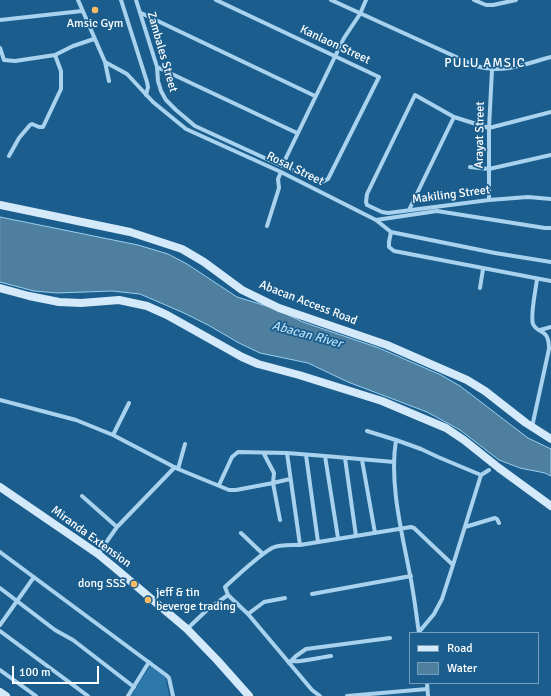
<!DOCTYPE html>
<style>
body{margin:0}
#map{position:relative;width:551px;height:696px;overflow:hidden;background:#1b5e8d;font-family:Signika,sans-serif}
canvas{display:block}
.legend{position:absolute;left:409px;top:632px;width:130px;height:52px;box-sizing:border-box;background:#1b5e8d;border:1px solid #769ebb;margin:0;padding:5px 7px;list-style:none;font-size:12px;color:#fff}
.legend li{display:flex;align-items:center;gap:8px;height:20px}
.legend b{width:20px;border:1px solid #769ebb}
.scale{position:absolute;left:12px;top:666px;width:87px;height:18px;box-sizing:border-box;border:2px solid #fff;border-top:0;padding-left:5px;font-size:12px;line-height:14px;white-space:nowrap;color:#fff;-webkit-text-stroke:3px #1b5e8d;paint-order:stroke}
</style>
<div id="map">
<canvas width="551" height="696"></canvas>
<ul class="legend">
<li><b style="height:5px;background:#d4eafa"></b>Road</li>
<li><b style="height:11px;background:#4f7f9f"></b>Water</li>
</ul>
<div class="scale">100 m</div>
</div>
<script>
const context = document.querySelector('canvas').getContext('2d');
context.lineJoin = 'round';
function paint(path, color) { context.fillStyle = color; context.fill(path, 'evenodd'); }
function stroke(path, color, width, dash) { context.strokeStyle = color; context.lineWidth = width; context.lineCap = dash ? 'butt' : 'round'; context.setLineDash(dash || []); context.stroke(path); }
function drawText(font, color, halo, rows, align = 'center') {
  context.font = font + ' Signika,sans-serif'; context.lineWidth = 3.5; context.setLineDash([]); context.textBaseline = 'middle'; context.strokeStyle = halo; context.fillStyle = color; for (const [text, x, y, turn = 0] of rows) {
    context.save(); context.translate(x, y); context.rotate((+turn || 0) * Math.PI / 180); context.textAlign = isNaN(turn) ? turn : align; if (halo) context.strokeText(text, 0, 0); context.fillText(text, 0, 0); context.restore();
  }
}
const green = new Path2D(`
 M 150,666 L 165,676 L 169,696 L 131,696 Z`);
const water = new Path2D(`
 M 0,217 L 138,245 L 168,254 L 187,264 L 237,297 L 273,308 L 303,322 L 379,348 L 441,375 L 460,386 L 528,438 L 551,449 L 551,476 L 545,473 L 520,468 L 499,460 L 460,430 L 427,412 L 348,382 L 308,363 L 260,353 L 239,343 L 208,325 L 184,313 L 140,294 L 112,291 L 57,293 L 34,291 L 0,282 Z`);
const street = new Path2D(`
 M 78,0 L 105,62 L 127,74 L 153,102 L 186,129 L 281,172 L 376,220 L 391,232 L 495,253 L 551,262
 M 121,0 L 147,82 L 148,87 L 146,95
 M 136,0 L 157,67 L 158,81 L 161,91 L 166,100 L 176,110 L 195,126 L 282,166 L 322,182 L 328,179 L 379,77 L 216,0
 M 331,0 L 476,66 C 502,74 525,64 551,57
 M 474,0 L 486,5 L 493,5 L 516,0
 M 141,13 L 315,96
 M 0,20 L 82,11
 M 0,48 L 4,60 L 15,61 L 55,55 L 73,46 L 94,39
 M 105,62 L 109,81
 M 157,67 L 297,133
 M 551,112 L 489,128 L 454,117 L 415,95 L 367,194 L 366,202 L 367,205 L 382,212 L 388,213 L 489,200 L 528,197 L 551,199
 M 9,156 L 19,138 L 30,125 L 32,124 L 39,127 L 43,127 L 61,89 L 61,71 L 55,55
 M 282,166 L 344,38 L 360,14 L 366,0
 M 470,167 L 489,169 L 551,155
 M 489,200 L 489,128 L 492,70
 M 409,210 L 454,117
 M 376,220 L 437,211 L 545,228 L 551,228
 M 267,226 L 279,188 L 278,179 L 281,172
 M 391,232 L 389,242 L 389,247 L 394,251 L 551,281
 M 480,288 L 483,269
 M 540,330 L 551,327
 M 0,400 L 76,420 L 113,435 L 178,469 L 229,490 L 236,490 L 273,483 L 280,520
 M 532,427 L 549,349 C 549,327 538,335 533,324 C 530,315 536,289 537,279
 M 367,431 L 396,440 C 389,483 402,533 410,575 C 414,594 416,613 419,633
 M 113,435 L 129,403
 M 396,440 L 421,449 L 438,457 L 481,475 L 489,470
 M 264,454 L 274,473 L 273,483 L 290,479
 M 306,455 L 318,542
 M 325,456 L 338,538
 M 345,458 L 356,536
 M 362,460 L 375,533
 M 178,469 L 185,444
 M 219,485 L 232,457 L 238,452 L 287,453
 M 82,496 L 117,527
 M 465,527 L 495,518 L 497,519 L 499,523
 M 241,533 L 263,554
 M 300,545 L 287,453 L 325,456 L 394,462
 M 0,552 L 166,675 L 169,678 L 173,696
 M 98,554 L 117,527 L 175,467
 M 453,565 L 481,475
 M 0,588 L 55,630 L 73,640 L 134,687
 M 312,594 L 411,576
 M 248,614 L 264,602 L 285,598
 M 0,625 L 34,577
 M 187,629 L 208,609 L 228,595
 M 0,631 L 88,696
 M 291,661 C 299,663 321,657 331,656
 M 289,663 L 296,656 L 306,649 L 390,638
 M 0,670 L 36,696
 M 427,683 L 428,696
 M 128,696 L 149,662
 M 320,696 L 312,690 L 248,614 L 228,595 L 225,587 C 237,576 258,556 272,548 C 280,544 291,545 300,545 L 411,527 L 414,528 L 453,565 L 442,599 L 434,614 L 419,632
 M 347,696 L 427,689`);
const secondary = new Path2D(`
 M 0,205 L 130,232 L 182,249 L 204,262 L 242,290 L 279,308 L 387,345 L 467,380 L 485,391 L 526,423 L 551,439
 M 0,288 L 29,296 L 59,302 L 81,303 L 119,300 L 147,306 L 167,315 L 242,357 L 258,364 L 299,375 L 382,401 L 446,428 L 464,440 L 499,468 L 551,506
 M 0,487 L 98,554 L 115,568 L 187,629 L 217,660 L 249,696
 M 0,692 L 6,696`);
const markers = [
 [95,10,4,"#ffbb64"],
 [134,584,4,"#ffbb64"],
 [148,600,4,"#ffbb64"]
];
const poiNames = [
 ["Amsic Gym",95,24],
 ["dong SSS",126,584,"right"],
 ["jeff & tin",156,593,"left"],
 ["beverge trading",156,607,"left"]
];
const streetNames = [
 ["Kanlaon Street",335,45,25],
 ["Zambales Street",162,52,74],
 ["Arayat Street",480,135,-89],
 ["Rosal Street",295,169,26],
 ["Makiling Street",451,195,-7],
 ["Abacan Access Road",308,303,21],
 ["Miranda Extension",91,537,36]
];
const neighbourhoodNames = [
 ["PULU AMSIC",485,64]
];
const waterNames = [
 ["Abacan River",307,335,15]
];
paint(green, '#2b78a9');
paint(water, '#4f7f9f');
stroke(water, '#9acff0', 1);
stroke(street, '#a8d2ee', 4);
stroke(secondary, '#d4eafa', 8);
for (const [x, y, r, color] of markers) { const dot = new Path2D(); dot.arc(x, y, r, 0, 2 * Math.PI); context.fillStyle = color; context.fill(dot); stroke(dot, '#1b5e8d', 1.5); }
drawText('12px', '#fff', '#1b5e8d', poiNames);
drawText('12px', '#fff', '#1b5e8d', streetNames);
context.letterSpacing = '1px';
drawText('13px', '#fff', '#1b5e8d', neighbourhoodNames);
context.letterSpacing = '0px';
drawText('italic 13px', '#b3dbf5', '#1b5e8d', waterNames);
</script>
